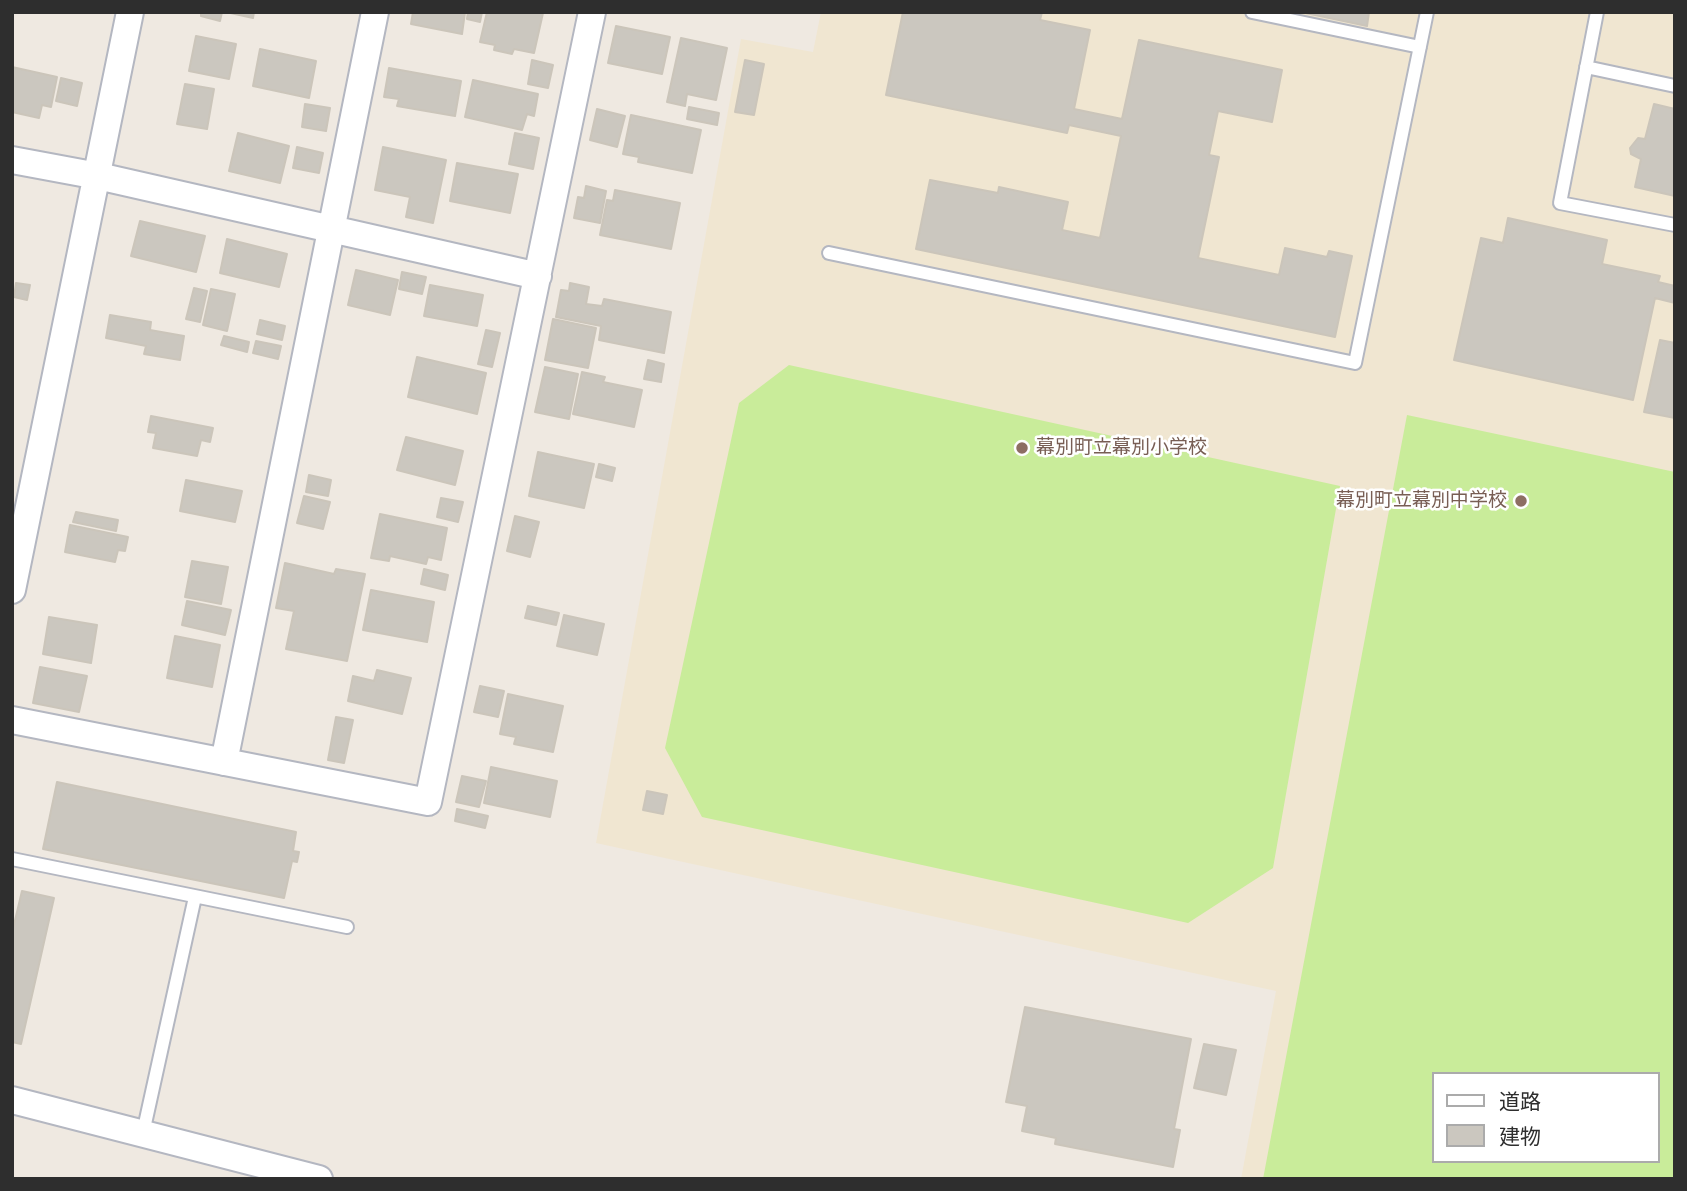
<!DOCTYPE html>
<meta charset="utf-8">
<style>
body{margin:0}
#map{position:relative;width:1687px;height:1191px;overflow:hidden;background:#efe9e1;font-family:"Archivo Narrow","Noto Sans JP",sans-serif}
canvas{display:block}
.frame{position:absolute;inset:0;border:14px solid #2e2e2e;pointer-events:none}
.legend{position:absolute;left:1432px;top:1072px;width:228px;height:91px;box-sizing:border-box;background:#fff;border:2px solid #ababab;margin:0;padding:9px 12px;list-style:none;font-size:21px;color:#2e2e2e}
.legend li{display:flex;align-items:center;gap:14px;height:35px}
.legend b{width:35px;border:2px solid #ababab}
</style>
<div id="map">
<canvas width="1687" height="1191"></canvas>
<div class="frame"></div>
<ul class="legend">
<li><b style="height:9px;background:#fff"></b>道路</li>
<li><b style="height:19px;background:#cbc7bf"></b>建物</li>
</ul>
</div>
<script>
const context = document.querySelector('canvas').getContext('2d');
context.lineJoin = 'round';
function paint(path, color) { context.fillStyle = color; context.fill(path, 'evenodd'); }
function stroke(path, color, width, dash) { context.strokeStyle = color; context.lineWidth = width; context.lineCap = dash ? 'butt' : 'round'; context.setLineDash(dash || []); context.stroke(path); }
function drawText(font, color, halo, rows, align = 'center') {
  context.font = font + ' "Archivo Narrow","Noto Sans JP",sans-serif'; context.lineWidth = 5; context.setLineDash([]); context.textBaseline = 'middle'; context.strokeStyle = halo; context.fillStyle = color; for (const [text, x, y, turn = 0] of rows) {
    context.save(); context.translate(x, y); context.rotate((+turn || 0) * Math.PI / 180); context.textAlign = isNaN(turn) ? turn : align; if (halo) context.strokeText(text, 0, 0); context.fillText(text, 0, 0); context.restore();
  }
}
const education = new Path2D(`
 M 821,12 L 1675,12 L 1675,1179 L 1241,1179 L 1276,991 L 596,843 L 741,39 L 813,52 ZM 1433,1074 L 1657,1074 L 1657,1161 L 1433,1161 Z`);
const pitch = new Path2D(`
 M 789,365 L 1340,486 L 1273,868 L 1188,923 L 702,817 L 665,748 L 739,403 Z
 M 1407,415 L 1675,472 L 1675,1179 L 1263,1179 ZM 1433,1074 L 1657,1074 L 1657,1161 L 1433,1161 Z`);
const building = new Path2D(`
 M 201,12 L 222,12 L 220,21 L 201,16 Z
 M 226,12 L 254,12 L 253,18 Z
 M 413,12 L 465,12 L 462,34 L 411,24 Z
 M 468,12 L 482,12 L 480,22 L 467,19 Z
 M 487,12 L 543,13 L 534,53 L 514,49 L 512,54 L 494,50 L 495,45 L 480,42 Z
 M 903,12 L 1042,12 L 1040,20 L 1090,30 L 1074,109 L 1122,119 L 1139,40 L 1282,70 L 1272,122 L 1218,111 L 1209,155 L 1219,157 L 1198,258 L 1279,275 L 1285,248 L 1327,257 L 1329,251 L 1352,256 L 1335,337 L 916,249 L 930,180 L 998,193 L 999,187 L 1068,202 L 1062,230 L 1100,238 L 1121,136 L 1069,125 L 1067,133 L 886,95 Z
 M 1301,12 L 1369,12 L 1367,26 Z
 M 616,26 L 670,37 L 662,74 L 608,63 Z
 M 196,36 L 236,44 L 229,79 L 189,71 Z
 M 681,38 L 727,48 L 716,100 L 687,94 L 685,106 L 667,102 Z
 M 260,49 L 316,61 L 309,98 L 253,86 Z
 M 532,60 L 553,65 L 548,88 L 528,84 Z
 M 745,60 L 764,64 L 754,115 L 735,112 Z
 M 12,67 L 57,77 L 51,107 L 42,105 L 39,118 L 12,112 Z
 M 389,68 L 461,81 L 455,116 L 397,106 L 399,99 L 384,97 Z
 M 61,78 L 82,83 L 77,106 L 56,101 Z
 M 473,80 L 538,94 L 534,116 L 527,114 L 522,130 L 465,117 Z
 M 185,84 L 214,89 L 207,129 L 177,124 Z
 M 305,104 L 330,108 L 326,131 L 302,127 Z
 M 1654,104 L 1675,109 L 1675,196 L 1635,187 L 1641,159 L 1631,154 L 1630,148 L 1638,138 L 1645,139 Z
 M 689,107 L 719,113 L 717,125 L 687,119 Z
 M 597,109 L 625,116 L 617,147 L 590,140 Z
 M 631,115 L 701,130 L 692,173 L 638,162 L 639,157 L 623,154 Z
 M 238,133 L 289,146 L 280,183 L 229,171 Z
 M 515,133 L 539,138 L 533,169 L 509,164 Z
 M 297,147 L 323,153 L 319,173 L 293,168 Z
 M 383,147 L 446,160 L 433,223 L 406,217 L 410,197 L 375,190 Z
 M 457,163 L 518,174 L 510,213 L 450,201 Z
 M 586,186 L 606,191 L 600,223 L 574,218 L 578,197 L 584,198 Z
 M 615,190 L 680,203 L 671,249 L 600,235 L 607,200 L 613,201 Z
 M 1508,218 L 1607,240 L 1602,264 L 1660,276 L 1658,282 L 1675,286 L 1675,303 L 1655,298 L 1633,400 L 1454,360 L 1481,238 L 1503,243 Z
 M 140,221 L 205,236 L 196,272 L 131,256 Z
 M 227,239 L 287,254 L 279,287 L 220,273 Z
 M 356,270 L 398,280 L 390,315 L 348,305 Z
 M 402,272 L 426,277 L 422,294 L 399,289 Z
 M 16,283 L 30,285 L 27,300 L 14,297 Z
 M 570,283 L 589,287 L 586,304 L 602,306 L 604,299 L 671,312 L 664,353 L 599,340 L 601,326 L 556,317 L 561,290 L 569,291 Z
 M 430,285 L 483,295 L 477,326 L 424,316 Z
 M 194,288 L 207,291 L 200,322 L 186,319 Z
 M 211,289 L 235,294 L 227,331 L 203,325 Z
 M 110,315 L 151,322 L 150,330 L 184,336 L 180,360 L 144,354 L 146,346 L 106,338 Z
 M 553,319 L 596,328 L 588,368 L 545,360 Z
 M 260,320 L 285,326 L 282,340 L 257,334 Z
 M 486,330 L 500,333 L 492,367 L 478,364 Z
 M 224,336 L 249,342 L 247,352 L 221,345 Z
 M 1660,340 L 1675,343 L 1675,418 L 1644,412 Z
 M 256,341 L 281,346 L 278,359 L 253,353 Z
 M 417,357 L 486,373 L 477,414 L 408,397 Z
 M 648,360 L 664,364 L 661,382 L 644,379 Z
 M 545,367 L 578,374 L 569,419 L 535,412 Z
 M 582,372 L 605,377 L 603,382 L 642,390 L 634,427 L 573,414 Z
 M 151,416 L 213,428 L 210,442 L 201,440 L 197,456 L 153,448 L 156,433 L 148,432 Z
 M 406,437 L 463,451 L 455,485 L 397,470 Z
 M 538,452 L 594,464 L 584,508 L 529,496 Z
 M 599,464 L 615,468 L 612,481 L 596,477 Z
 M 309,475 L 331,480 L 328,496 L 306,492 Z
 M 186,480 L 242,491 L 235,522 L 180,511 Z
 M 304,496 L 330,502 L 323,529 L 297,523 Z
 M 441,498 L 463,502 L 458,522 L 437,517 Z
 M 76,512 L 118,520 L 116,531 L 73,522 Z
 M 380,514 L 447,528 L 441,560 L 428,557 L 426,564 L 390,556 L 389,561 L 371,558 Z
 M 515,516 L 539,522 L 530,557 L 507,551 Z
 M 70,525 L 128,537 L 125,551 L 118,550 L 115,562 L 65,552 Z
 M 192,561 L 228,567 L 221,604 L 185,597 Z
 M 285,563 L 334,574 L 336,569 L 365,574 L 347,661 L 286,649 L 294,611 L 276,608 Z
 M 424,569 L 448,575 L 445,590 L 421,584 Z
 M 371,590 L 434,602 L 427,642 L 363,630 Z
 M 187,601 L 231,610 L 225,635 L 182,625 Z
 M 528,606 L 559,613 L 556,625 L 525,618 Z
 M 564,615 L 604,624 L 597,655 L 557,646 Z
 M 49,617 L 97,625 L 91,663 L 43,654 Z
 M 175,636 L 220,645 L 212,687 L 167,678 Z
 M 40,667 L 87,676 L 79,712 L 33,703 Z
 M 377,670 L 411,678 L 402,714 L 348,701 L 353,676 L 374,681 Z
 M 480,686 L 504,691 L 498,717 L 474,712 Z
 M 508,694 L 563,706 L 553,752 L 514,744 L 516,737 L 500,734 Z
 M 336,717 L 353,720 L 344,763 L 328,760 Z
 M 491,767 L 557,781 L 550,817 L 484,803 Z
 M 462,776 L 486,781 L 479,807 L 456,802 Z
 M 57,782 L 296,832 L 293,851 L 299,852 L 297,862 L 292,861 L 284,898 L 43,849 Z
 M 647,791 L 667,795 L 663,814 L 643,810 Z
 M 457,809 L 488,816 L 485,828 L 455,821 Z
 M 22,891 L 54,898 L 21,1044 L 12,1042 L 12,933 Z
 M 1025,1007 L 1191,1039 L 1174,1129 L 1180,1130 L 1173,1167 L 1055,1144 L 1056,1138 L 1022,1131 L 1027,1106 L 1006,1102 Z
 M 1204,1044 L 1236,1050 L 1226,1095 L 1194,1088 Z`);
const lane = new Path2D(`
 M 1252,12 L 1420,47
 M 1597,12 L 1560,203 L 1675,225
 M 1586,67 L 1675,86
 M 829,253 L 1355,363 L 1427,12
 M 12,859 L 347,927
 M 143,1133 L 195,897`);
const street = new Path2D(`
 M 12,160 L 98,176 L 538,276
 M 12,590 L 130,12
 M 12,720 L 428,802 L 592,12
 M 224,762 L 375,12
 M 12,1100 L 319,1179`);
const markers = [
 [1022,448,7,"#8d6e63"],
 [1521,501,7,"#8d6e63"]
];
const educationNames = [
 ["幕別町立幕別小学校",1036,448],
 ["幕別町立幕別中学校",1507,501,"right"]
];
paint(education, '#f0e6d1');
paint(pitch, '#c9ec9a');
paint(building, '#cbc7bf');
stroke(building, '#cbc5ba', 2);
stroke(lane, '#b4b7c1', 16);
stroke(street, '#b4b7c1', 30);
stroke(lane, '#fff', 12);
stroke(street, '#fff', 26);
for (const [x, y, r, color] of markers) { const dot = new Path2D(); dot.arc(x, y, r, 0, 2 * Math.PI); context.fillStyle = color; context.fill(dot); stroke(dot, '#fff', 2.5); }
drawText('19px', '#785e54', '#fff', educationNames, 'left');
</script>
